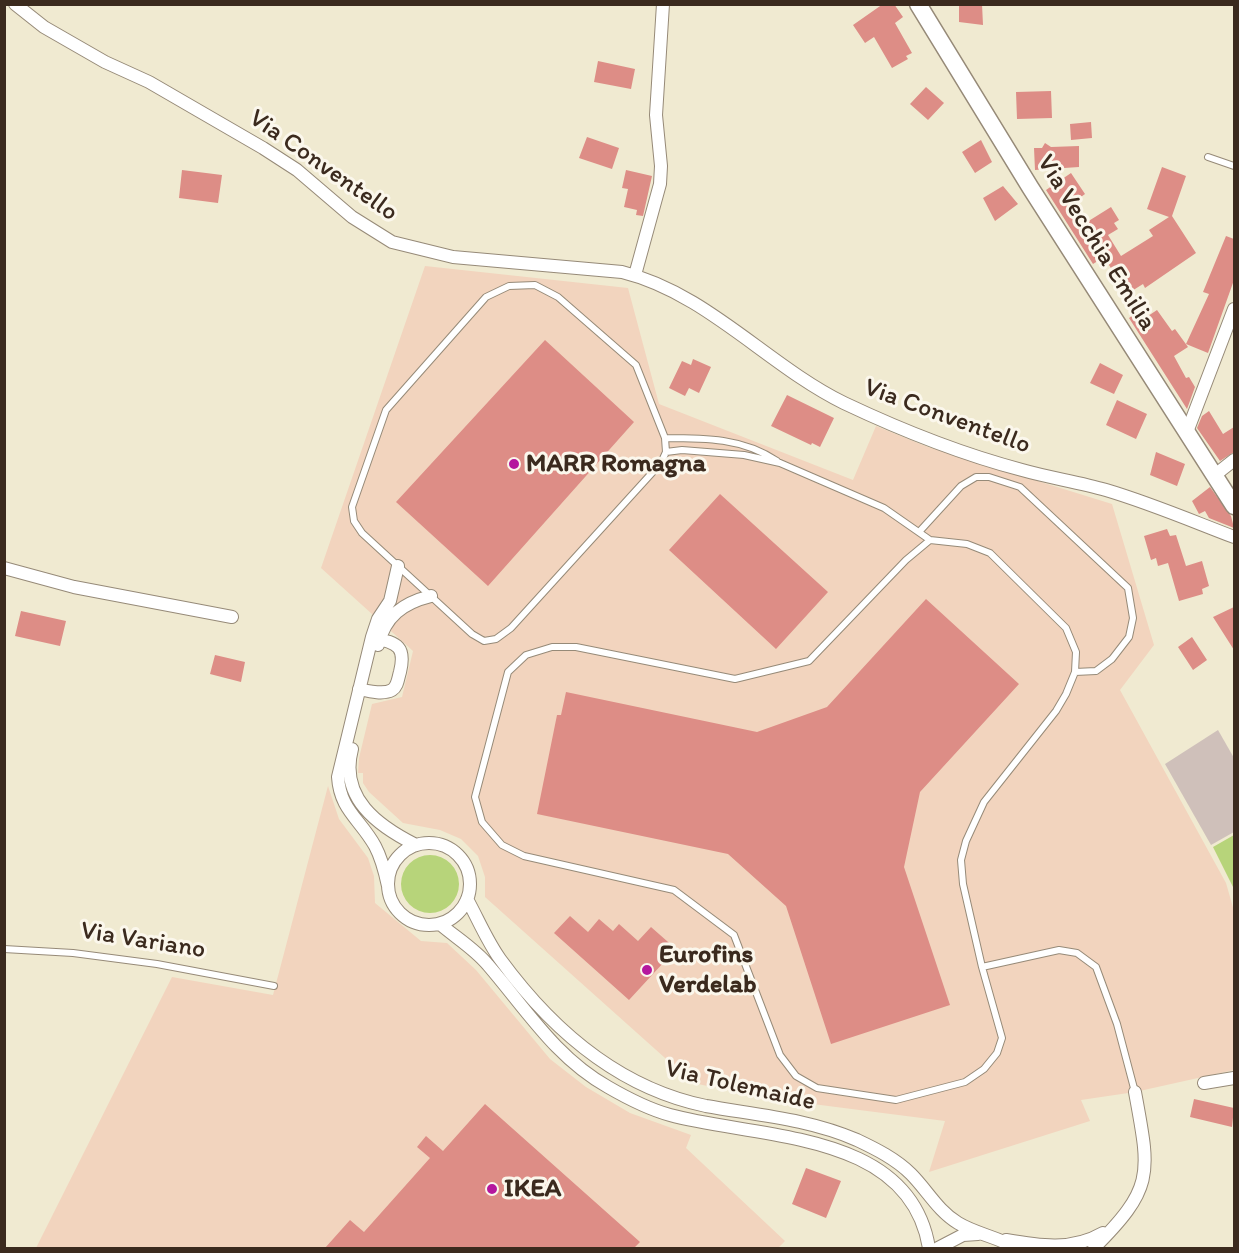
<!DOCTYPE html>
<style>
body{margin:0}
#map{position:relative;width:1239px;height:1253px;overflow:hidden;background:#f0ead1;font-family:Itim,sans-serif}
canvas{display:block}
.frame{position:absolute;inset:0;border:6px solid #3b2a1e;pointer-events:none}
</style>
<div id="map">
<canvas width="1239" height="1253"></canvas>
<div class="frame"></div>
</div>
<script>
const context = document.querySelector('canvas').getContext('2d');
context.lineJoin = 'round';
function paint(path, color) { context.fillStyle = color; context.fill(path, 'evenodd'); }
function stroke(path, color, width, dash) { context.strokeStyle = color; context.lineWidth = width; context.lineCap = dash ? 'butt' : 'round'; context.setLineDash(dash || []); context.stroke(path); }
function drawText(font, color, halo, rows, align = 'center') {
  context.font = font + ' Itim,sans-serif'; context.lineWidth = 6; context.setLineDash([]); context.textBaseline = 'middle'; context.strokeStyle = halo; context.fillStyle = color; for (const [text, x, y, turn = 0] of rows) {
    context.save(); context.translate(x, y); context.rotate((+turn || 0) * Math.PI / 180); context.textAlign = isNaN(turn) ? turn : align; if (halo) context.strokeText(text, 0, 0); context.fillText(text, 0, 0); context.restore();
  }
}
const built = new Path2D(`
 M 425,266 L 628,288 L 659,404 L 853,480 L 876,426 L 928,447 L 1112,504 L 1154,645 L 1120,690 L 1226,883 L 1234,911 L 1234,1070 L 1135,1092 L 1081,1100 L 1090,1121 L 929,1172 L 945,1121 L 766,1098 L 693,1083 L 485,897 L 485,877 L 478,856 L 461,839 L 440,830 L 403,823 L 369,792 L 363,783 L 363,773 L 358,773 L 359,758 L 372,704 L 402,697 L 413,651 L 321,568 Z
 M 328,786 L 339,819 L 368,858 L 374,876 L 375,903 L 421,941 L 447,943 L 476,970 L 550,1059 L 586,1087 L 630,1113 L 691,1135 L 686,1148 L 785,1241 L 778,1248 L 36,1248 L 172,977 L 273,995 Z`);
const industrial = new Path2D(`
 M 1218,730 L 1234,758 L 1234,832 L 1211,845 L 1165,764 Z`);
const green = new Path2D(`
 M 1234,835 L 1234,889 L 1213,847 Z
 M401 884a29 29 0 1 1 58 0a29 29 0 1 1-58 0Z`);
const building = new Path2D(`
 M 883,4 L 894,4 L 903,17 L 895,23 L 912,53 L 906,56 L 908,59 L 892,68 L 874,37 L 865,43 L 853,25 Z
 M 959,4 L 982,4 L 983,25 L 959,22 Z
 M 598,61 L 635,69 L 631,89 L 594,82 Z
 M 926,87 L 944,103 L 928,120 L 910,104 Z
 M 1051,91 L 1052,118 L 1017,119 L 1016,92 Z
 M 1091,122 L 1092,138 L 1071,140 L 1070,124 Z
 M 587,137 L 619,148 L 612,169 L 579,158 Z
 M 981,140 L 992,162 L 975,173 L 962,152 Z
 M 1045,143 L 1051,147 L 1079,146 L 1079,167 L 1035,170 L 1034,148 L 1042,148 Z
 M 1162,167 L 1186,176 L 1172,216 L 1196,253 L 1145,288 L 1143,284 L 1127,294 L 1104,257 L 1093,264 L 1046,190 L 1071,173 L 1085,194 L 1074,202 L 1087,222 L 1111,207 L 1119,220 L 1114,223 L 1118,229 L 1108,235 L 1121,256 L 1153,236 L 1149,230 L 1169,217 L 1147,209 Z
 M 182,170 L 222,175 L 218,203 L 179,198 Z
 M 626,170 L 652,176 L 643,216 L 636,215 L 637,210 L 624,207 L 628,189 L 622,188 Z
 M 1003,186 L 1018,204 L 995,221 L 983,198 Z
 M 1226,236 L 1234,239 L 1234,280 L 1208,353 L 1186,344 L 1209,294 L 1203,292 Z
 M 1143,308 L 1148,316 L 1157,310 L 1172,331 L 1175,329 L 1188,347 L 1174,356 L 1186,378 L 1189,377 L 1195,387 L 1187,409 L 1129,318 Z
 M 545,340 L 634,422 L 488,586 L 396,502 Z
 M 693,359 L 711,367 L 699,393 L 689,388 L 685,396 L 669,388 L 682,361 L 691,365 Z
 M 1100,363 L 1123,375 L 1114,394 L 1090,383 Z
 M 787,395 L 834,418 L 820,447 L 812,443 L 811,445 L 771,426 Z
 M 1117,400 L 1147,414 L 1136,439 L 1106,425 Z
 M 1209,411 L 1223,434 L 1234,427 L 1234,452 L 1220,461 L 1197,428 L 1202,416 Z
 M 1156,452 L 1185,464 L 1177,486 L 1150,475 Z
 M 1210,487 L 1231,516 L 1234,528 L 1209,518 L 1205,511 L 1199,514 L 1192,501 Z
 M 720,494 L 828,592 L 776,649 L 669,550 Z
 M 1167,529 L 1170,536 L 1176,535 L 1186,566 L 1202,561 L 1209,586 L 1202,589 L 1203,594 L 1179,601 L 1168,563 L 1158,566 L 1156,558 L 1151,560 L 1144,536 Z
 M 926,599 L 1019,684 L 920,792 L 904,867 L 950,1005 L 831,1044 L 786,906 L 728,854 L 537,814 L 557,715 L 561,715 L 566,692 L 757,732 L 827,707 Z
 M 1234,607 L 1234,650 L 1213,617 Z
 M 21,611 L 66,621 L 60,646 L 15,636 Z
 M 1192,637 L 1207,660 L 1193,670 L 1178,647 Z
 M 215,655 L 245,662 L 241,682 L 210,674 Z
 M 570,916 L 588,932 L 599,919 L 613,931 L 619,924 L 638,941 L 651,927 L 676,949 L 629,1000 L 554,933 Z
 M 1194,1099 L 1234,1108 L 1232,1127 L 1190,1117 Z
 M 485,1104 L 640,1242 L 634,1248 L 325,1248 L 350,1220 L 364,1232 L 430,1158 L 417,1147 L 426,1136 L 443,1151 Z
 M 806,1168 L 841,1181 L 826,1218 L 792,1204 Z`);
const lane = new Path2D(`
 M 1208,157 L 1234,166
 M 535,285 L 558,297 L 636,365 L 665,438 L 666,452 L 661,463 L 511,628 L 496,639 L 484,641 L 472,634 L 362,533 L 354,521 L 352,507 L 386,410 L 486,297 L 509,286 Z
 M 665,438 C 705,438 743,438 777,461
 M 666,452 L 682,450 L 744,455 L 780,463 L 884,508 L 930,540
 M 919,532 L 961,486 L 976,477 L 989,477 L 1020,487 L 1128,588 L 1133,618 L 1129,637 L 1112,659 L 1096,671 L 1075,672
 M 930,540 L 967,544 L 990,553 L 1066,628 L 1076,652 L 1075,672 L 1066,694 L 1056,711 L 984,802 L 966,841 L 961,860 L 963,884 L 982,967 L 1002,1038 L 997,1053 L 984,1069 L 965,1082 L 896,1100 L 817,1088 L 796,1076 L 780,1055 L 734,935 L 674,890 L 524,856 L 502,845 L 482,822 L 475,797 L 508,672 L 526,655 L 552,647 L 576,647 L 735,679 L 809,661 L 906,560 Z
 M 4,949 L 73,953 L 157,964 L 274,986
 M 982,967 L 1059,950 L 1077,953 L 1096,967 L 1117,1024 L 1135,1092`);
const street = new Path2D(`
 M 15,4 L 44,27 L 105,62 L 149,82 L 263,148 L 297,170 L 352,217 L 392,242 L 453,257 L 622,272 C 707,293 767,365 844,403 C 901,430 961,454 1022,470 C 1050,478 1079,482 1106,490 C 1150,503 1192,521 1234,537
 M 635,275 L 660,184 L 661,166 L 656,115 L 663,4
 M 1187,432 L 1234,309
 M 1215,475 L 1234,460
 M 4,568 L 74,587 L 232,617
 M 378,645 C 385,616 403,603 431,596
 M 359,689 C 368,691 383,695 392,690 C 398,686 398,678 400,672 C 406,647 398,643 374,638
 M 352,749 C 339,798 378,826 416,845
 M388 884a41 41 0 1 1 82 0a41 41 0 1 1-82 0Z
 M 388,886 C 385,872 382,859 375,846 C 360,819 340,810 338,777 L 372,637 L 378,619 L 390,601 L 398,566
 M 467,899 C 478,919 487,941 500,959 C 552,1030 618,1088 706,1106 C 757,1115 809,1119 857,1140 C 876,1149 896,1159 911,1174 C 927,1190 938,1211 958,1223 C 976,1234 998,1237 1016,1248
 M 440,924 C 455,937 475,949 488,965 C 526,1009 556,1058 608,1087 C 627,1098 648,1109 670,1115 C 758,1139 910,1130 929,1248
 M 1204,1083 L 1234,1078
 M 1006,1240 C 1040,1246 1072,1251 1103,1233
 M 938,1248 L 963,1235 L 978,1234
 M 1094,1248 C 1155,1187 1150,1174 1135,1092`);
const secondary = new Path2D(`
 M 918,4 L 1030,187 L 1234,506`);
const markers = [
 [514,464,6,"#b5179e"],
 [647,970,6,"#b5179e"],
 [492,1189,6,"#b5179e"]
];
const streetNames = [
 ["Via Conventello",323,166,35],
 ["Via Vecchia Emilia",1096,243,58],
 ["Via Conventello",947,417,20],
 ["Via Variano",143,941,9],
 ["Via Tolemaide",740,1086,13]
];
const poiNames = [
 ["MARR Romagna",526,464],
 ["Eurofins",659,955],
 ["Verdelab",659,985],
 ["IKEA",504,1189]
];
paint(built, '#f2d4be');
paint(industrial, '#cfc0ba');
paint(green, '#b7d47a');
paint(building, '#dd8d86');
stroke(lane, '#968a78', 8);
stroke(street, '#968a78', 14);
stroke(secondary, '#968a78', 19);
stroke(lane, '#fff', 6);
stroke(street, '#fff', 12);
stroke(secondary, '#fff', 16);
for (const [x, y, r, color] of markers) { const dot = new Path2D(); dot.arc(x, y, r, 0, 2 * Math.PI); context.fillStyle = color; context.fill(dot); stroke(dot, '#fbf7ec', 2); }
drawText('26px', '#3b2a1e', '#fbf7ec', streetNames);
drawText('bold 26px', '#3b2a1e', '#fbf7ec', poiNames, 'left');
</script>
